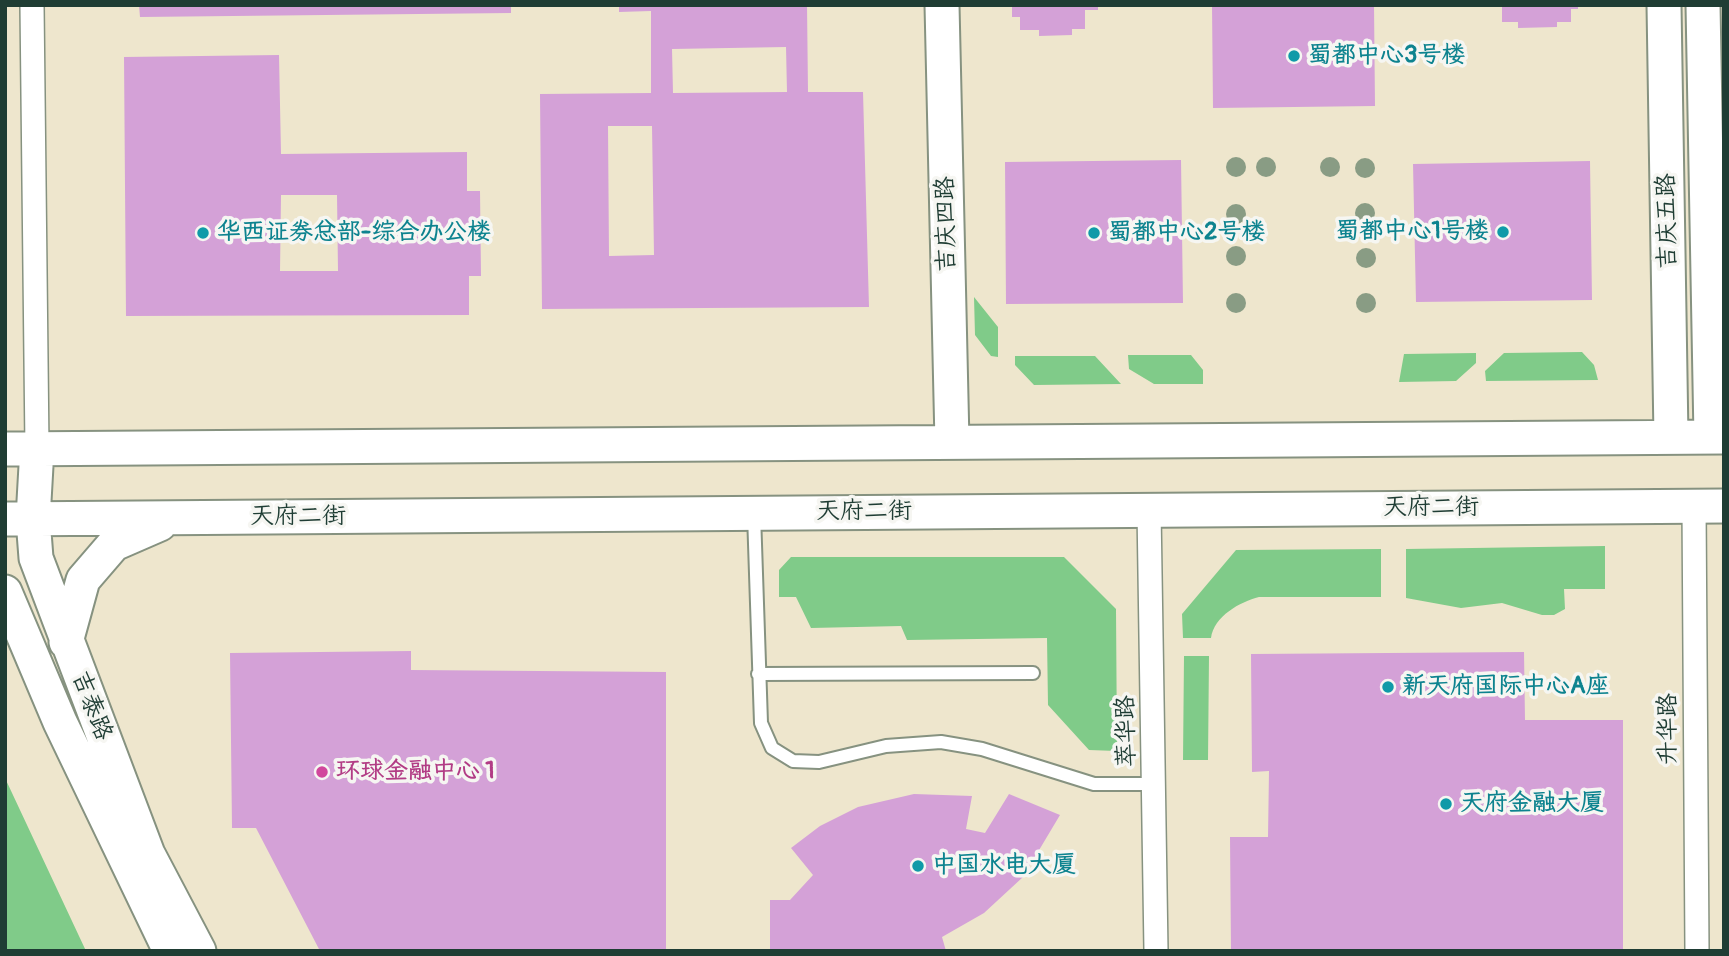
<!DOCTYPE html>
<meta charset="utf-8">
<style>
body{margin:0}
#map{position:relative;width:1729px;height:956px;overflow:hidden;background:#eee6cd;font-family:Pangolin,sans-serif}
canvas{display:block}
.frame{position:absolute;inset:0;border:7px solid #1f3d34;pointer-events:none}
</style>
<div id="map">
<canvas width="1729" height="956"></canvas>
<div class="frame"></div>
</div>
<script>
const context = document.querySelector('canvas').getContext('2d');
context.lineJoin = 'round';
function paint(path, color) { context.fillStyle = color; context.fill(path, 'evenodd'); }
function stroke(path, color, width, dash) { context.strokeStyle = color; context.lineWidth = width; context.lineCap = dash ? 'butt' : 'round'; context.setLineDash(dash || []); context.stroke(path); }
function drawText(font, color, halo, rows, align = 'center') {
  context.font = font + ' Pangolin,"LXGW WenKai TC",sans-serif'; context.lineWidth = 7; context.setLineDash([]); context.textBaseline = 'middle'; context.strokeStyle = halo; context.fillStyle = color; for (const [text, x, y, turn = 0] of rows) {
    context.save(); context.translate(x, y); context.rotate((+turn || 0) * Math.PI / 180); context.textAlign = isNaN(turn) ? turn : align; if (halo) context.strokeText(text, 0, 0); context.fillText(text, 0, 0); context.restore();
  }
}
const green = new Path2D(`
 M 974,297 L 998,327 L 998,357 L 991,356 L 975,335 Z
 M 1582,352 L 1594,365 L 1598,380 L 1486,381 L 1485,371 L 1504,353 Z
 M 1476,353 L 1476,363 L 1456,381 L 1399,382 L 1404,354 Z
 M 1128,355 L 1191,355 L 1203,370 L 1203,384 L 1154,384 L 1129,369 Z
 M 1015,356 L 1095,356 L 1121,384 L 1034,385 L 1015,365 Z
 M 1605,546 L 1605,589 L 1564,589 L 1565,609 L 1554,615 L 1542,615 L 1502,603 L 1461,608 L 1406,598 L 1406,549 Z
 M 1381,549 L 1381,597 L 1259,597 C 1240,602 1214,616 1211,638 L 1183,638 L 1182,614 L 1236,550 Z
 M 791,557 L 1064,557 L 1116,609 L 1117,751 L 1089,750 L 1048,705 L 1047,638 L 907,640 L 901,626 L 811,628 L 796,597 L 779,597 L 779,570 Z
 M 1184,656 L 1209,656 L 1208,760 L 1183,760 Z
 M 5,778 L 86,951 L 5,951 Z`);
const building = new Path2D(`
 M 139,5 L 511,5 L 511,13 L 140,17 Z
 M 619,5 L 807,5 L 808,92 L 863,92 L 869,307 L 542,309 L 540,94 L 651,93 L 651,11 L 619,12 ZM 786,47 L 787,92 L 673,93 L 672,49 ZM 608,126 L 652,126 L 654,255 L 609,256 Z
 M 1012,5 L 1098,5 L 1098,10 L 1085,10 L 1085,29 L 1072,29 L 1072,35 L 1039,36 L 1039,30 L 1020,30 L 1020,17 L 1012,17 Z
 M 1212,5 L 1374,5 L 1375,106 L 1213,108 Z
 M 1502,5 L 1578,5 L 1578,9 L 1571,9 L 1571,22 L 1557,22 L 1557,27 L 1518,28 L 1518,22 L 1502,22 Z
 M 279,55 L 281,154 L 467,152 L 467,191 L 480,191 L 481,276 L 469,276 L 469,315 L 126,316 L 124,57 ZM 281,195 L 337,195 L 338,271 L 280,271 Z
 M 1181,160 L 1183,303 L 1006,304 L 1005,162 Z
 M 1590,161 L 1592,300 L 1416,302 L 1413,164 Z
 M 411,651 L 411,670 L 666,672 L 666,951 L 320,951 L 256,828 L 232,828 L 230,653 Z
 M 1524,652 L 1525,720 L 1623,720 L 1623,951 L 1231,951 L 1230,837 L 1268,837 L 1269,771 L 1252,772 L 1251,654 Z
 M 914,794 L 972,796 L 966,829 L 985,833 L 1009,794 L 1060,815 L 1023,877 L 984,913 L 942,937 L 946,951 L 770,951 L 770,900 L 790,900 L 813,875 L 791,848 L 820,826 L 858,807 Z`);
const lane = new Path2D(`
 M 754,514 L 761,723 L 772,748 L 793,761 L 819,762 L 886,746 L 941,742 L 982,749 L 1094,784 L 1154,784
 M 758,674 L 1033,673`);
const street = new Path2D(`
 M 32,5 L 37,448
 M 1694,506 L 1697,951
 M 1149,510 L 1156,951`);
const secondary = new Path2D(`
 M 942,5 L 952,442
 M 1664,5 L 1671,437
 M 1703,5 L 1711,437
 M 37,448 L 33,519 L 36,558 L 148,854 L 199,951
 M 5,449 L 1724,437
 M 5,519 L 1724,506
 M 5,592 L 60,722 L 170,951
 M 66,642 L 83,580 L 114,544 L 160,524`);
const trees = [
 [1236,167],
 [1266,167],
 [1330,167],
 [1365,168],
 [1365,213],
 [1236,214],
 [1236,256],
 [1366,258],
 [1236,303],
 [1366,303]
];
const markers = [
 [1294,56,7,"#0f9aa8"],
 [1503,232,7,"#0f9aa8"],
 [203,233,7,"#0f9aa8"],
 [1094,233,7,"#0f9aa8"],
 [1388,687,7,"#0f9aa8"],
 [322,772,7,"#d1479c"],
 [1446,804,7,"#0f9aa8"],
 [918,866,7,"#0f9aa8"]
];
const cultureNames = [
 ["蜀都中心3号楼",1308,56],
 ["蜀都中心1号楼",1489,232,"right"],
 ["华西证券总部-综合办公楼",217,233],
 ["蜀都中心2号楼",1108,233],
 ["新天府国际中心A座",1402,687],
 ["天府金融大厦",1460,804],
 ["中国水电大厦",932,866]
];
const streetNames = [
 ["吉庆五路",1668,221,-91],
 ["吉庆四路",947,224,-91],
 ["天府二街",1431,508],
 ["天府二街",864,512],
 ["天府二街",298,517],
 ["吉泰路",91,706,69],
 ["升华路",1669,729,-90],
 ["萃华路",1127,731,-91]
];
const hotelNames = [
 ["环球金融中心 1",336,772]
];
paint(green, '#80cb89');
paint(building, '#d4a1d7');
stroke(lane, '#869280', 16);
stroke(street, '#869280', 26);
stroke(secondary, '#869280', 37);
stroke(lane, '#fff', 12);
stroke(street, '#fff', 23);
stroke(secondary, '#fff', 33);
context.fillStyle = '#899c84';
for (const [x, y] of trees) { context.beginPath(); context.arc(x, y, 10, 0, 2 * Math.PI); context.fill(); }
for (const [x, y, r, color] of markers) { const dot = new Path2D(); dot.arc(x, y, r, 0, 2 * Math.PI); context.fillStyle = color; context.fill(dot); stroke(dot, '#f6f6f2', 2.5); }
drawText('bold 24px', '#0d838f', '#f6f6f2', cultureNames, 'left');
drawText('24px', '#1f3d34', '#f6f6f2', streetNames);
drawText('bold 24px', '#b23c85', '#f6f6f2', hotelNames, 'left');
</script>
